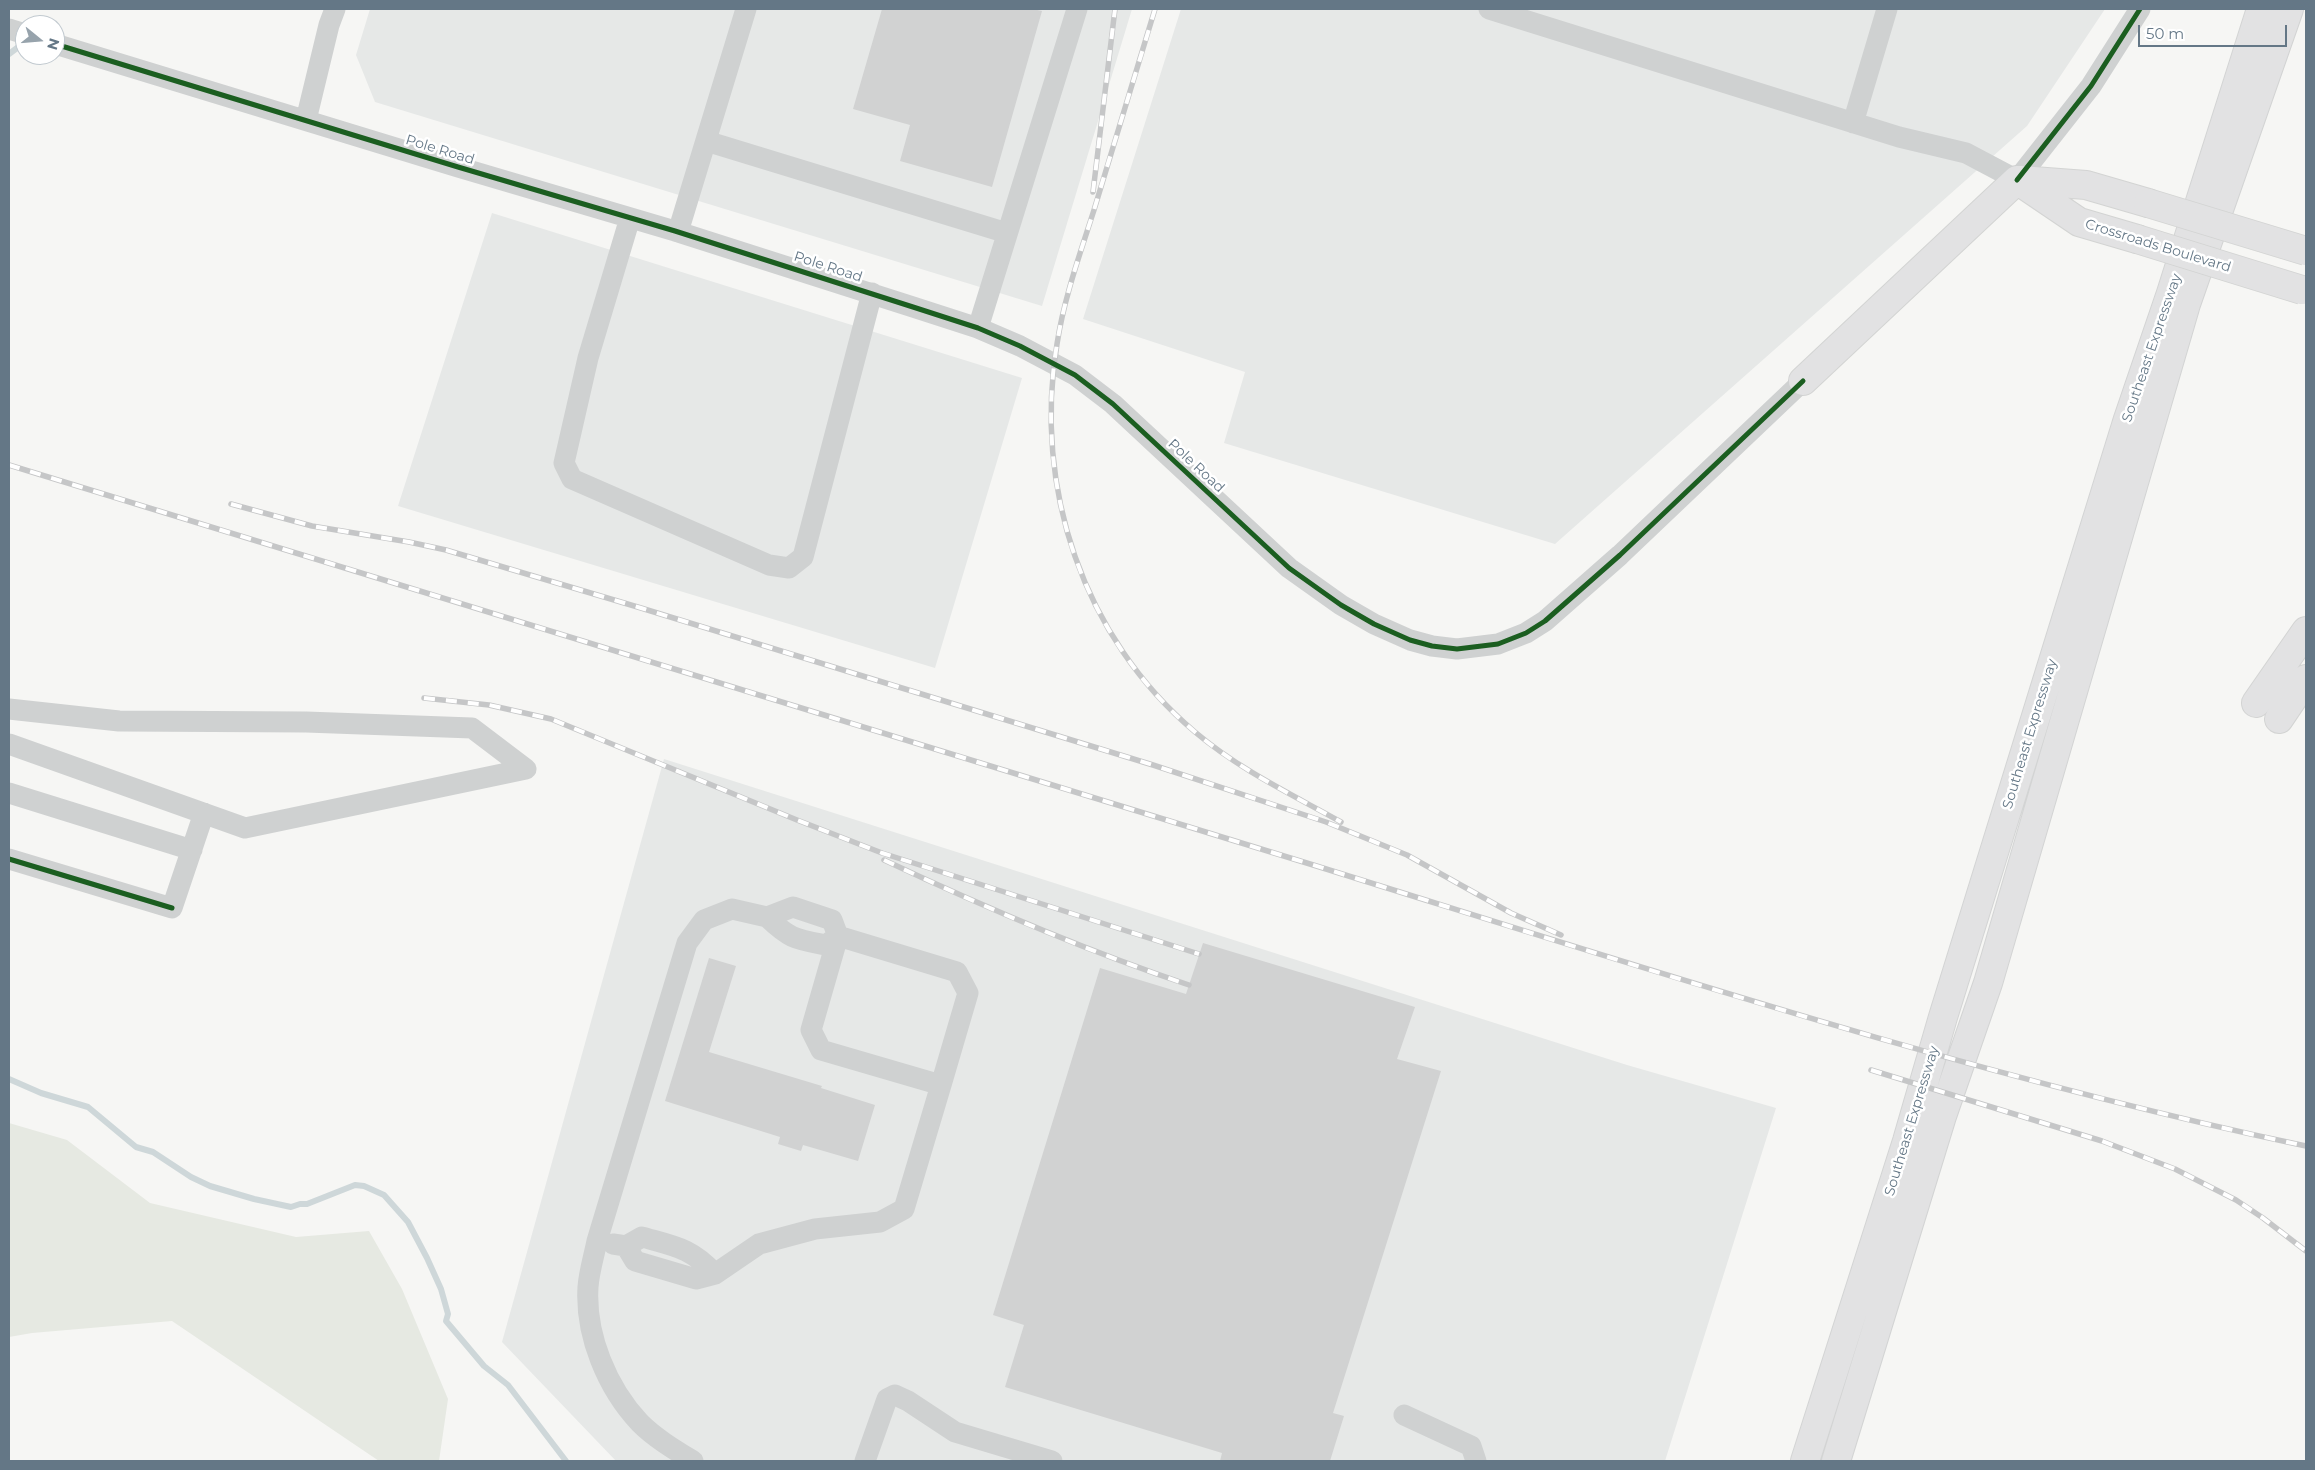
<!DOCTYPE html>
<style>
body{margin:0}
#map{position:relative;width:2315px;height:1470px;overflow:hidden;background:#f6f6f4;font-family:Montserrat,sans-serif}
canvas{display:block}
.frame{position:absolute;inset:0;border:10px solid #647786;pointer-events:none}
.north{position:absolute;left:15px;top:15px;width:50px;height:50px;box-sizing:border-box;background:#fff;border:1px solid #c1c9cf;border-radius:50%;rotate:107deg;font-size:14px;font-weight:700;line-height:20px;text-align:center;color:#647786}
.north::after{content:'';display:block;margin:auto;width:18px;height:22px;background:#97a3ac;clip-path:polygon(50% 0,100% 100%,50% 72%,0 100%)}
.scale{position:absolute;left:2138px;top:25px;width:149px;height:22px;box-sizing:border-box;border:2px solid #647786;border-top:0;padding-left:6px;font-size:15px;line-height:18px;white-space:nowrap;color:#647786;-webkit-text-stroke:4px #fff;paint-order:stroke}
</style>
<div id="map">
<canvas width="2315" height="1470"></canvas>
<div class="frame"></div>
<div class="north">N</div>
<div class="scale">50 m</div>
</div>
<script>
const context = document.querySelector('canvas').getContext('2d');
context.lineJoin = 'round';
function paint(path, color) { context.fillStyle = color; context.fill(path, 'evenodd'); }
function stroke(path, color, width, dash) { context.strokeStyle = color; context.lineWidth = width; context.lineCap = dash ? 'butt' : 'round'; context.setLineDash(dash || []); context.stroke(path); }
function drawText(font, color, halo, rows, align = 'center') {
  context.font = font + ' Montserrat,sans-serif'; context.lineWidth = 5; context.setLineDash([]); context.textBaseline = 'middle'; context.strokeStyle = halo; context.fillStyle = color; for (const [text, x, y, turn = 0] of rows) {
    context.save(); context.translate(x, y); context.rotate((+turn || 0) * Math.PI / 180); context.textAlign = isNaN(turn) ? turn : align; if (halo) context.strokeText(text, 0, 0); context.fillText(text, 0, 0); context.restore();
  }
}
const built = new Path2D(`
 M 370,9 L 1132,9 L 1042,306 L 375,102 L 356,55 Z
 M 1181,9 L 2105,9 L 2027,126 L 1555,544 L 1224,443 L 1245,372 L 1083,319 Z
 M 492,213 L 1022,378 L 935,668 L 398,506 Z
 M 664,759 L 1627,1065 L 1776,1108 L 1665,1461 L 616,1461 L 502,1342 Z`);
const green = new Path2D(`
 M 9,1123 L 67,1140 L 150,1203 L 296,1237 L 369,1231 L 402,1289 L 448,1399 L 439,1461 L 379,1461 L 172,1321 L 32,1333 L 9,1337 Z`);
const stream = new Path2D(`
 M 9,54 L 25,42
 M 9,1079 L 41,1093 L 88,1107 L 136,1147 L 153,1152 L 191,1177 L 210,1186 L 254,1199 L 291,1207 L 300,1204 L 307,1204 L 355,1185 L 364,1186 L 384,1195 L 408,1222 L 427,1258 L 441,1289 L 448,1314 L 446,1321 L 484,1366 L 508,1385 L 566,1461`);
const building = new Path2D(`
 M 882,9 L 1033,9 L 1042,11 L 992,187 L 900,161 L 910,125 L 853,109 Z
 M 1203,943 L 1415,1007 L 1397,1059 L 1441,1071 L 1333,1413 L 1344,1416 L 1330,1461 L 1220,1461 L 1222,1453 L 1005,1387 L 1024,1325 L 993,1315 L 1100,968 L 1186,994 Z
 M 709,958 L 736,966 L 709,1052 L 822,1086 L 821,1088 L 875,1105 L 858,1161 L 803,1145 L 801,1151 L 778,1144 L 780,1137 L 665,1101 Z`);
const minor = new Path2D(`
 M 1489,9 L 1899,137 L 1966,153 L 2017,180 L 2091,86 L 2140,9
 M 9,29 L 25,34
 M 55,44 L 458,167 L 675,231 L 913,307 L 978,328 L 1020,346 L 1075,375 L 1113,404 L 1289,568 L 1341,605 L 1374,624 L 1410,640 L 1432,646 L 1457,649 L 1498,644 L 1526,633 L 1545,621 L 1620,555 L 1803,381
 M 306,120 L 329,25 L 335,9
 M 1853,123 L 1887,9
 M 706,141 L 1007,233
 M 630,218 L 588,358 L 564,463 L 572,479 L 769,565 L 789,568 L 803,557 L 872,293
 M 678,232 L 746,9
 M 978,328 L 1077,9
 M 9,709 L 119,721 L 306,722 L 472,728 L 526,769 L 245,828 L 9,744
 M 9,793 L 192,850
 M 9,859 L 172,908 L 204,813
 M 838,936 L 957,972 L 968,993 L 941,1085 L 821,1050 L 811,1030 Z
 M 613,1244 L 626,1246 L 642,1237 C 674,1246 692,1248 715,1274
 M 626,1246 L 635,1261 L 696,1279 L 715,1274 L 759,1244 L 815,1229 L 880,1222 L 904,1209 L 941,1085
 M 1404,1415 L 1471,1446 L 1476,1461
 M 693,1461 C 675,1450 655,1438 640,1423 C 607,1388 585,1335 588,1287 C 589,1272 594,1256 597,1241 L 687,943 L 704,920 L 732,909 L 767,917 L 793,907 L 832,920 L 838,936 L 826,945 C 795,939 790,939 767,917
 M 865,1461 L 887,1399 L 895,1395 L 908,1401 L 955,1432 L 1052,1461`);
const major = new Path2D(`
 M 2017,180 L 2079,222 L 2137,239
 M 2020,180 L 2086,185 L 2148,203
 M 1803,381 L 2017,180
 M 2256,703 L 2306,631
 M 2279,719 L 2306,679`);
const highway = new Path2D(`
 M 1805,1461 L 1907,1141 L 1943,1017 L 2128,419 L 2171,293 L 2261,9
 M 1836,1461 L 1942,1116 L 1988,983 L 2186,304 L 2289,9`);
const rail = new Path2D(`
 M 1155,9 C 1135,76 1114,143 1094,210 C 1080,254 1064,298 1057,344 C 1033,487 1083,638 1195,732 C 1240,770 1291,794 1341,822
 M 1093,192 L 1115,9
 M 9,465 C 443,598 876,731 1310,864 C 1639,966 1969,1075 2306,1146
 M 231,504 L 312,526 L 409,542 L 446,550 L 641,608 L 1153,765 L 1326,822 L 1407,855 L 1511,913 L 1561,935
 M 424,698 L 489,705 L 551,719 L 797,820 L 882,853 L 1199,954
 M 884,860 C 984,907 1084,950 1189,985
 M 1871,1070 L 2102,1141 L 2175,1169 L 2236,1200 L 2263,1218 L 2306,1251`);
const majorBridge = new Path2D(`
 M 2148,203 L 2306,251
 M 2137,239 L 2302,290`);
const cycleway = new Path2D(`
 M 55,44 L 458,167 L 675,231 L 913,307 L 978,328 L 1020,346 L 1075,375 L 1113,404 L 1289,568 L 1341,605 L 1374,624 L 1410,640 L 1432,646 L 1457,649 L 1498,644 L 1526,633 L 1545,621 L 1620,555 L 1803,381
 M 2017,180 L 2091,86 L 2140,9
 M 9,859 L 172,908`);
const streetNames = [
 ["Pole Road",440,150,17],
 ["Crossroads Boulevard",2158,246,17],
 ["Pole Road",828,267,18],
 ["Southeast Expressway",2152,348,-71],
 ["Pole Road",1196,466,43],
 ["Southeast Expressway",2030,734,-73],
 ["Southeast Expressway",1912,1121,-73]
];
paint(built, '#e6e8e7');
paint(green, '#e6e9e2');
stroke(stream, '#ced7d9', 6);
paint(building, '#d1d2d2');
stroke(major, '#d3d4d3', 30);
stroke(highway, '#d3d4d4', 30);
stroke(minor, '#cfd1d1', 21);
stroke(major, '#e2e2e3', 28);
stroke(highway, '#e2e2e3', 28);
stroke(rail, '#c5c6c7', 5.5);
stroke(rail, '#fff', 4, [11]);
stroke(majorBridge, '#d3d4d3', 30, []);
stroke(majorBridge, '#e2e2e3', 28);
stroke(cycleway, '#1b5e20', 5);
drawText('14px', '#647786', '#fff', streetNames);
</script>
